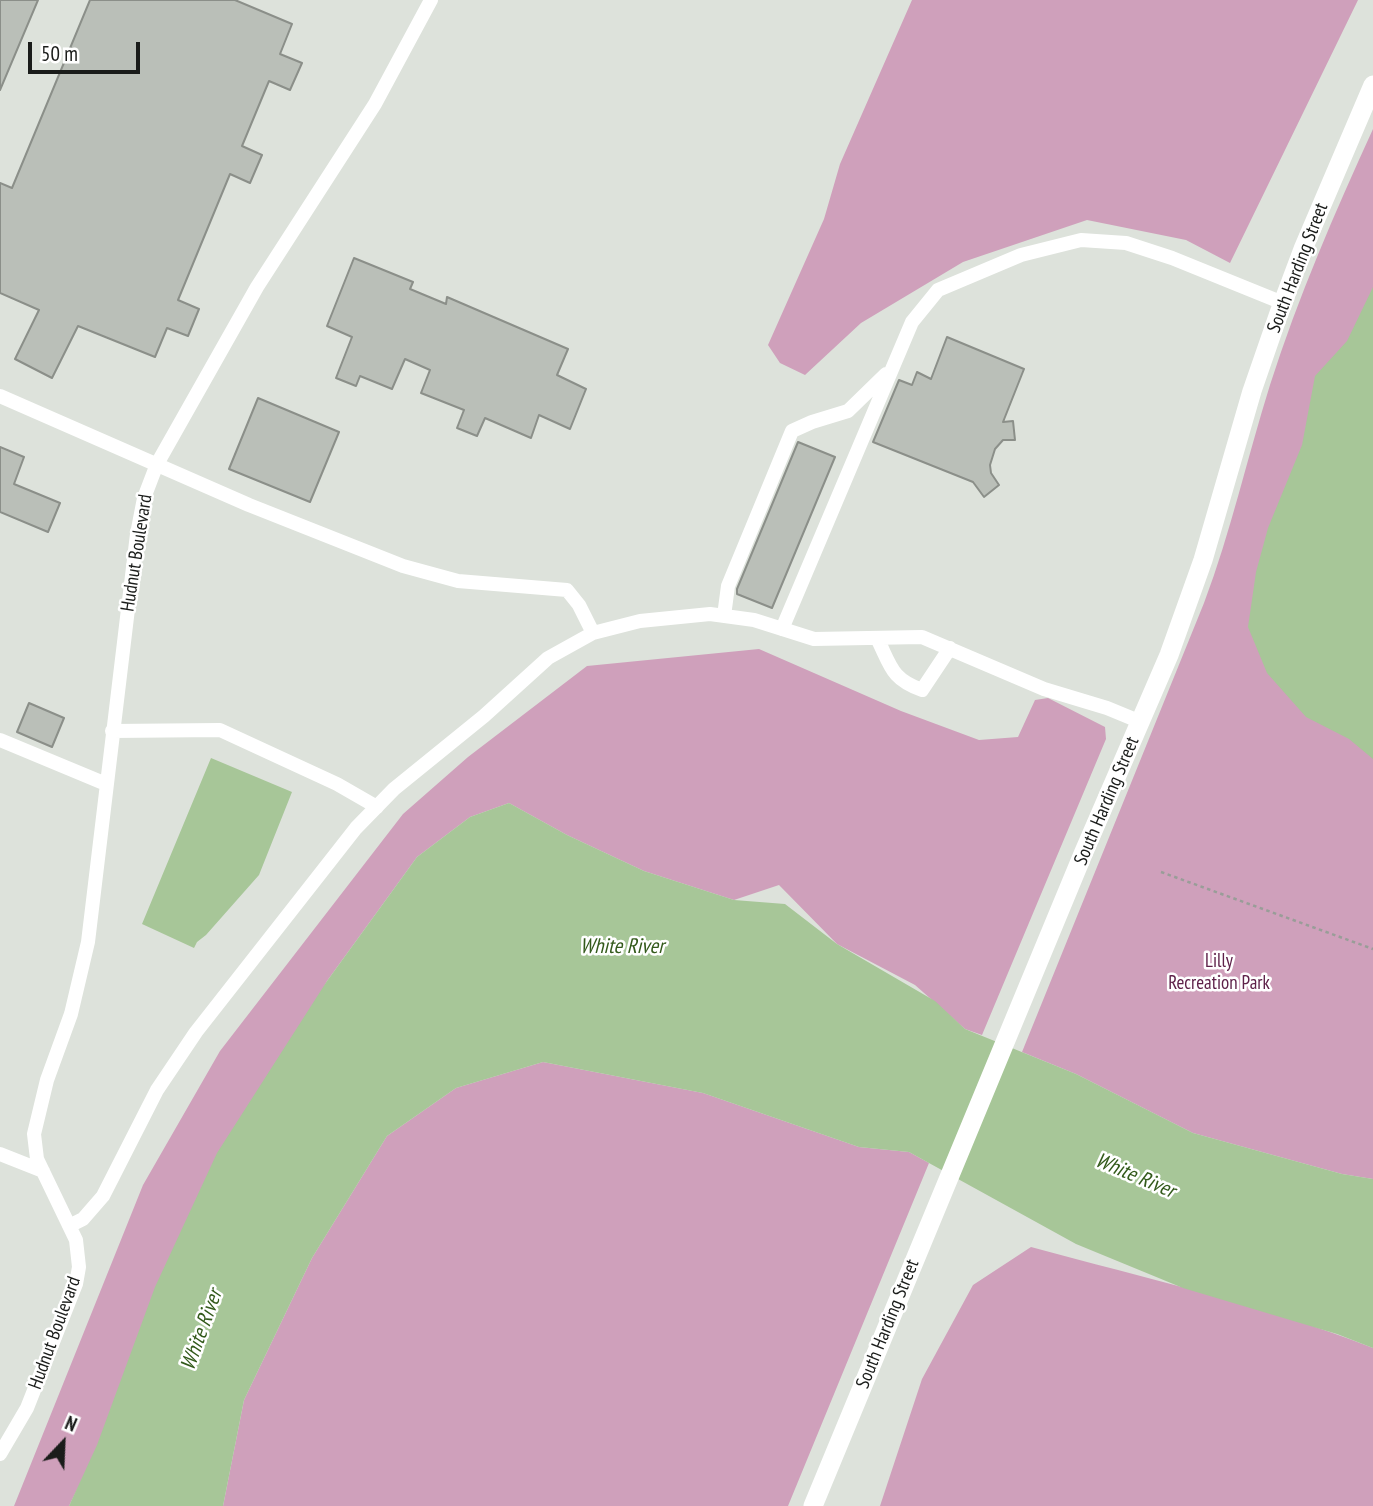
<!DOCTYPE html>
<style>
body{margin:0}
#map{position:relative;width:1373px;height:1506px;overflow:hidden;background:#dde2db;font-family:"PT Sans Narrow",sans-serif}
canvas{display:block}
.north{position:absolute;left:28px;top:1408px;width:70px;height:70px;-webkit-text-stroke:5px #fff;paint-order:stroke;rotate:23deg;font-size:19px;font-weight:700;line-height:28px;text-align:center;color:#1a1c1a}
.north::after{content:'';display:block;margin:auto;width:24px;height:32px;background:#1a1c1a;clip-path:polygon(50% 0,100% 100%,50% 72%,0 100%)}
.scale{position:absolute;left:28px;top:42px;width:112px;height:32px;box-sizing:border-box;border:4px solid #1a1c1a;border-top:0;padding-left:9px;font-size:21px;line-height:24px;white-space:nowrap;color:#1a1c1a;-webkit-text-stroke:5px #fff;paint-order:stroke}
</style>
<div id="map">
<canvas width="1373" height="1506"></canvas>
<div class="north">N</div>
<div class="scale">50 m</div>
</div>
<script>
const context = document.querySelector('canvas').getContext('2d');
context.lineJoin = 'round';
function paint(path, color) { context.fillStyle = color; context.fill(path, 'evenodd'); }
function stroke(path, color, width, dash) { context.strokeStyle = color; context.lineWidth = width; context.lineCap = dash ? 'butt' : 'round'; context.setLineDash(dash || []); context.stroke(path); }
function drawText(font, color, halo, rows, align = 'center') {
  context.font = font + ' "PT Sans Narrow",sans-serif'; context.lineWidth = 5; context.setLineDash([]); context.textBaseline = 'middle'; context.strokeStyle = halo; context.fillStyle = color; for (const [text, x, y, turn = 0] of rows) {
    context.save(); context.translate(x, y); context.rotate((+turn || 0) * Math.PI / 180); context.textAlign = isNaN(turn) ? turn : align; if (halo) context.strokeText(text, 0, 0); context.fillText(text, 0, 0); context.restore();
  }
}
const green = new Path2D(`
 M 912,0 L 1358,0 L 1230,263 L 1186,240 L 1087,220 L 963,262 L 861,323 L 805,375 L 780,363 L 768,345 L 824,219 L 840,164 Z
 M 1373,129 L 1373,1179 L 1342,1174 L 1193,1133 L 1076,1074 L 1022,1052 L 1204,603 C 1231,532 1247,458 1270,385 C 1298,297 1335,212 1373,129 Z
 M 759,649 L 901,711 L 979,740 L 1018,737 L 1035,700 L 1048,698 L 1105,727 L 1106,739 L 982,1035 L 965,1029 L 915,985 L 837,944 L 779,885 L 734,900 L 644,871 L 567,835 L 509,803 L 470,817 L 417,857 L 327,981 L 69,1506 L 14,1506 L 143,1185 L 220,1051 L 403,814 L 468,757 L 587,666 Z
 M 543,1062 L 703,1093 L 859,1147 L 909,1152 L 929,1163 L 788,1506 L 223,1506 L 244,1400 L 312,1258 L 387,1136 L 456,1088 Z
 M 1031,1247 C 1145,1278 1263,1305 1373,1348 L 1373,1506 L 880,1506 L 922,1379 L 973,1285 Z`);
const water = new Path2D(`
 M 1373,287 L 1373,759 L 1349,739 L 1306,717 L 1267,673 L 1248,627 L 1256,572 L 1268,528 L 1302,445 L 1315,376 L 1347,341 Z
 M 211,758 L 292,792 L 259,875 L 206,935 L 197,942 L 194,948 L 142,924 Z
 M 509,803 L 567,835 L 644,871 L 734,900 L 785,904 L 837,944 L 935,1001 L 965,1029 L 1076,1074 L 1193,1133 L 1342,1174 L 1373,1179 L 1373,1348 L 1337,1334 L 1183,1288 L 1076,1244 L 909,1152 L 859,1147 L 703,1093 L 543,1062 L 456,1088 L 387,1136 L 312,1258 L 244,1400 L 223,1506 L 69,1506 L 97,1445 L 155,1287 L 217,1153 L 327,981 L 417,857 L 470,817 Z`);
const building = new Path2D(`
 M 0,0 L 38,0 L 0,90 Z
 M 90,0 L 235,0 L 292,24 L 280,54 L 302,63 L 290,90 L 269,81 L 242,146 L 262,155 L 250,183 L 230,174 L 178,300 L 199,309 L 188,336 L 167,328 L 155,357 L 78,326 L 52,378 L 15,359 L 39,310 L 0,293 L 0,183 L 12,188 Z
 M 354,258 L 413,282 L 410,289 L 446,304 L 447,297 L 568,349 L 557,375 L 586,389 L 570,429 L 539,415 L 531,438 L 485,418 L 477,436 L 457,428 L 464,410 L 421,393 L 430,370 L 405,359 L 392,389 L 360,376 L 356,386 L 336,378 L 352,337 L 327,326 Z
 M 947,337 L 1024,369 L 1003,422 L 1013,421 L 1015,440 L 1003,440 L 995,449 L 990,465 L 991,473 L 999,485 L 984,497 L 973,482 L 873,442 L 899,380 L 912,385 L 917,372 L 931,379 Z
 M 258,398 L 339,432 L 310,502 L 229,469 Z
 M 798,442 L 835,457 L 772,608 L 737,594 L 737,589 Z
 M 0,447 L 24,457 L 14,484 L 60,503 L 48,532 L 0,512 Z
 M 29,703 L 64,718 L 52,747 L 17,732 Z`);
const path = new Path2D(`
 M 1161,872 L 1373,949`);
const minor = new Path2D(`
 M 0,396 L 249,505 L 403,566 L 458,581 L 567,590 L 579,605 L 593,633 L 640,621 L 710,614 L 754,620 L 814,639 L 922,637 L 1044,689 L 1107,708 L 1141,722
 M 724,616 L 728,586 L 792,431 L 812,422 L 848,411 L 886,374
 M 782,629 L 912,322 L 938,290 L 1021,255 L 1081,240 L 1126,243 L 1172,258 L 1283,303
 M 877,638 C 891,666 891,679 922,690 L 950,648
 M 112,731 L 220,730 L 337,784 L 377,807
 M 0,740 L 106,784
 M 0,1154 L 43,1171
 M 71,1225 L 83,1219 L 103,1196 L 157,1090 L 196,1032 L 356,828 L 394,789 L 484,716 L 548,658 L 593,633
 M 0,1454 L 27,1408 L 76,1284 L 79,1267 L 76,1240 L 37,1159 L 34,1134 L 47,1080 L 71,1014 L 88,942 L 137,534 L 144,498 L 157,464 L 257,287 L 375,104 L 431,0`);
const major = new Path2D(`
 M 813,1506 L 1083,854 L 1169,655 L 1203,560 L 1252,391 L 1279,313 L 1303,249 L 1373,85`);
const streetNames = [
 ["South Harding Street",1298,268,-69],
 ["Hudnut Boulevard",137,553,-81],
 ["South Harding Street",1107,801,-67],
 ["South Harding Street",888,1324,-68],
 ["Hudnut Boulevard",55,1333,-70]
];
const parkNames = [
 ["Lilly",1219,962],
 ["Recreation Park",1219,984]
];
const waterNames = [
 ["White River",622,947],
 ["White River",1135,1176,23],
 ["White River",202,1330,-70]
];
paint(green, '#cfa0bb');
paint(water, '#a7c698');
paint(building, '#babfb8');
stroke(building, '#8b8f89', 2);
stroke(path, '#999d98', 2.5, [3.5, 3.5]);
stroke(minor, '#fff', 14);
stroke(major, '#fff', 19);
drawText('19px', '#1a1c1a', '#fff', streetNames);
drawText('19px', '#5e2149', '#fff', parkNames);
drawText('italic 21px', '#335a1b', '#fff', waterNames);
</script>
